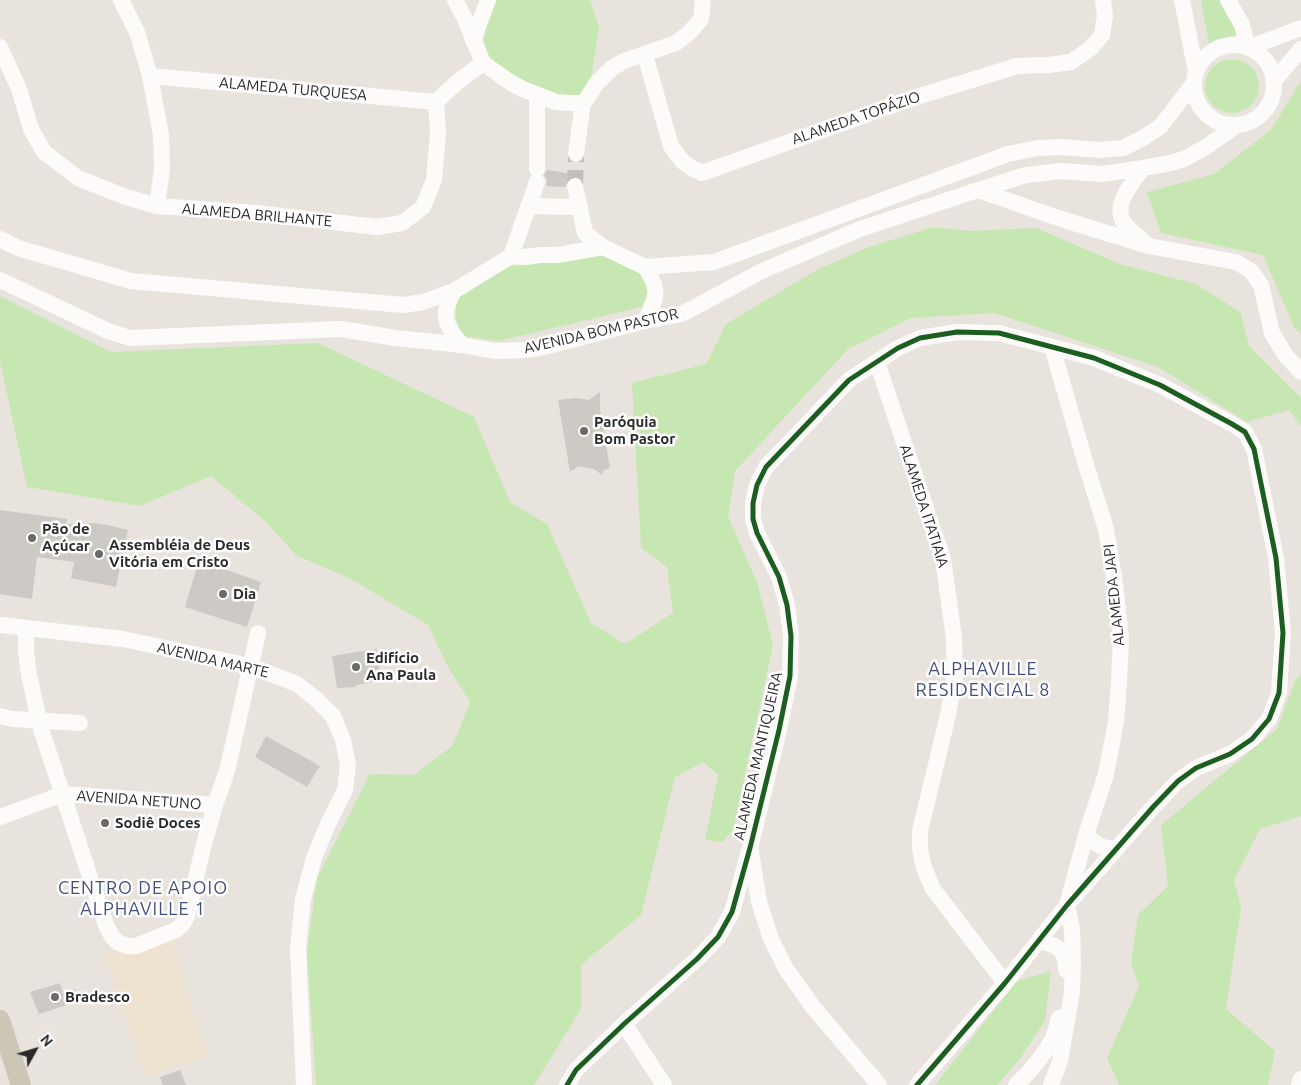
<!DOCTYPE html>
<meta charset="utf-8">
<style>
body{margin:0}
#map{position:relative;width:1301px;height:1085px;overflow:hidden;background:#e8e3dd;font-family:Ubuntu,sans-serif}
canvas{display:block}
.north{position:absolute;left:10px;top:1025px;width:50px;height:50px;-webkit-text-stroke:4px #fff;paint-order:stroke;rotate:51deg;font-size:14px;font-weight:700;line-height:20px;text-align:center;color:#292929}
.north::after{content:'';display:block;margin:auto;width:18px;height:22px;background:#292929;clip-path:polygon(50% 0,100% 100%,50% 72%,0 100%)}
</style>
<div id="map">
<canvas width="1301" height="1085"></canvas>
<div class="north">N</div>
</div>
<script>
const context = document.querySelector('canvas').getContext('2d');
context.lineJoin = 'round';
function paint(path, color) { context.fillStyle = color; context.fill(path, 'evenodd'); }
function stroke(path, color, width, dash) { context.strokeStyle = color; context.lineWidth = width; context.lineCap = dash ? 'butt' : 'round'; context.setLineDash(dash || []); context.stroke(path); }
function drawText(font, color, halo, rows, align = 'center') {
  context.font = font + ' Ubuntu,sans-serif'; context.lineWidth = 5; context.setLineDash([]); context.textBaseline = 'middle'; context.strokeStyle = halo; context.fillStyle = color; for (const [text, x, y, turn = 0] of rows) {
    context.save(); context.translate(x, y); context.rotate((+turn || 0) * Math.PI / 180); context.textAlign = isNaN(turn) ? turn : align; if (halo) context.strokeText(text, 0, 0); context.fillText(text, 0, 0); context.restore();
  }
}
const education = new Path2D(`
 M 172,936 L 207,1056 L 146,1077 L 104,954 Z`);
const green = new Path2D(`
 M 495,0 L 590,0 L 599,28 L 591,78 L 582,92 L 570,100 L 557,100 L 499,66 L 489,56 L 484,41 L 485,23 Z
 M 1201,0 L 1222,0 L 1238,30 L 1235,35 L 1218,39 L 1209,44 Z
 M1205 86a27 27 0 1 1 54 0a27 27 0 1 1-54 0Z
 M 1301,81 L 1301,335 L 1293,325 L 1263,255 L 1161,233 L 1147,192 L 1214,174 L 1271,130 Z
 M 933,227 L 970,231 L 1036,228 L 1120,264 L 1196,284 L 1240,312 L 1249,346 L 1301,398 L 1301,426 L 1289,410 L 1247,422 L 1158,367 L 994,313 L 911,318 L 848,349 L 735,471 L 728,516 L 757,582 L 773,645 L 733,830 L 722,842 L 705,840 L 718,775 L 703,762 L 675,777 L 641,915 L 581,965 L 581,1009 L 534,1085 L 316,1085 L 307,952 L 317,878 L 370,774 L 414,775 L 453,745 L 470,702 L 448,667 L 428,625 L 351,579 L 296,555 L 264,520 L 211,476 L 140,506 L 27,487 L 0,362 L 0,296 L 111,352 L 318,343 L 474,417 L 510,502 L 547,524 L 591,623 L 625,644 L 673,613 L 667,567 L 641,548 L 632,383 L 706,364 L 726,324 L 815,271 L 866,248 Z
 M 602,255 L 646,276 C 650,290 648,295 641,307 L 499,341 L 462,336 L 456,320 L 456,296 L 506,267 Z
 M 1301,674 L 1301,816 L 1260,829 L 1234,880 L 1241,907 L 1226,1009 L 1275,1051 L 1268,1085 L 1119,1085 L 1107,1058 L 1139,986 L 1131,964 L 1138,915 L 1168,886 L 1161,825 L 1277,729 L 1295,681 Z
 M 1051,971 L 1045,1021 L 1019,1060 L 997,1085 L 935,1085 L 1017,981 Z`);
const building = new Path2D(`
 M 547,170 L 567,173 L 568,180 L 565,187 L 546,186 L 547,180 L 544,175 Z
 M 600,392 L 600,409 L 610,468 L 604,470 L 602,475 L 594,469 L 579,466 L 570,472 L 558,400 L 576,398 L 589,400 Z
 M 0,510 L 67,519 L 66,524 L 94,523 L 107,525 L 128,530 L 116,587 L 71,578 L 74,562 L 37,557 L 32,599 L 0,594 Z
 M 199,560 L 261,582 L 247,627 L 185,607 Z
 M 377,649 L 381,681 L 356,685 L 356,687 L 337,688 L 332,656 Z
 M 266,736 L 320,766 L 307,787 L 255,757 Z
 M 60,983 L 63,993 L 75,989 L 79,1001 L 39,1014 L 30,992 Z
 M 180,1070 L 186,1085 L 163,1085 L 160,1077 Z`);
const minorTunnel = new Path2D(`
 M 575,186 L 576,154`);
const minor = new Path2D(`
 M 121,0 L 137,32 L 150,76 L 161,135 L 162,169 L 157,206
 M 455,0 L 465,19 L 483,63 L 511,83 L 523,89 L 556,102 L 570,103 L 583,103 L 586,100 L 596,84 L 612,68 L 624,61 L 676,43 L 689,33 L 701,19 L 703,0
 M 1182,0 L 1196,72
 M 1228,0 L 1242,25 L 1248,48
 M 473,41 L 488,0
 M1194 85a40 40 0 1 1 80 0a40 40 0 1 1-80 0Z
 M 0,47 L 19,89 L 31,129 L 44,152 L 78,178 L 126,197 L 157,206 L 256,213 L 377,227 L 402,223 L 423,207 L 434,180 L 438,133 L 436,102 L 456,83 L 483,63
 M 1248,48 L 1301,28
 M 645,55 L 671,146 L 682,161 L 690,167 L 702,173 L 910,99 L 1017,66 L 1048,65 L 1071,62 L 1091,48 L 1102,35 L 1105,16 L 1103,0
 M 150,76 L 436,102
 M 1273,82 L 1301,49
 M 576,154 L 583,103
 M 1143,168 C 1134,181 1113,203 1123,221 C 1125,226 1140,238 1145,243
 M 537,169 L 537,95
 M 575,186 L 585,233 L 603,247
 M 978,190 L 1058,218 L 1149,246 L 1236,262 L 1251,271 L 1261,285 L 1272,333 L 1286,356 L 1301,372
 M 528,206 L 580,207
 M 0,239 L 18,248 L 131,281 L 403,305 L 423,302 L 454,291 L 511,256 L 526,257 L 539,255 L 558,255 L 603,247 L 645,267 L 714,262 L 1008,154 L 1038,148 L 1061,147 L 1099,150 L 1123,148 L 1143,138 L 1161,126 L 1193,84
 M 511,256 L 537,182
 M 0,280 L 108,331 L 130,338 L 341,329 L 396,338 L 462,345 L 495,351 L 525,350 L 544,347 L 645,321 L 682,314 L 762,271 L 860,229 L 978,190 L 1026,175 L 1061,171 L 1102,174 L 1143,168 L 1171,163 L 1184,159 L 1206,147 L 1237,125
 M 454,291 C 440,315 445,325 462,345
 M 645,321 C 657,297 661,291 645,267
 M 877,362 L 943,559 L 954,638 L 955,675 L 948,715 L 920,831 L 920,849 L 924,868 L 933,889 L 1005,983
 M 0,625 L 123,639 L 250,666 L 297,684 L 316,699 L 333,716 L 343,740 L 348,765 L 345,790 L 328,824 L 314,858 L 303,899 L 298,948 L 304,1085
 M 26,629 L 26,652 L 29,675 L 41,729 L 106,925 L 111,935 L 117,942 L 127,946 L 136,946 L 176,930 L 183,924 L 187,916 L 203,848 L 215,805 L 227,771 L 258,633
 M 0,716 L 13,719 L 80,723
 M 0,817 L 63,794 L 215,805
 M 1086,835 C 1097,846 1102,849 1117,848
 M 751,852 L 759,902 L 771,939 L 786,969 L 813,1007 L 879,1085
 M 1039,941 C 1057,945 1066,949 1066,970
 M 624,1024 L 664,1085
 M 567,1085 L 576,1070 L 624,1024 L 697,959 L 718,937 L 732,912 L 750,848 L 779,730 L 790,676 L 791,636 L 787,605 L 779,577 L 757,533 L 753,519 L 753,503 L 757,485 L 766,467 L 849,380 L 898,348 L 920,338 L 957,332 L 999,333 L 1094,358 L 1160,385 L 1232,424 L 1245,432 L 1254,449 L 1276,558 L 1283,633 L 1279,693 L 1269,719 L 1252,739 L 1230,754 L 1196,768 L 1178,781 L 1154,806 L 1067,905 L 1005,983 L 917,1085
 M 1016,1085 C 1030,1072 1044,1055 1053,1038 C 1056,1032 1057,1025 1059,1018
 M 1051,1085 L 1060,1061 L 1072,992 L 1073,961 L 1072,929 L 1067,905 L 1086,835 L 1106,774 L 1116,722 L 1119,682 L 1121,638 L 1115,583 L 1106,529 L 1086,465 L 1052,347
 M 1299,1085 L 1301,1079`);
const major = new Path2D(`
 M 0,1020 L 21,1085`);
const cycleway = new Path2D(`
 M 567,1085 L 576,1070 L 624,1024 L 697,959 L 718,937 L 732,912 L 750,848 L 779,730 L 790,676 L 791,636 L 787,605 L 779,577 L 757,533 L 753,519 L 753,503 L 757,485 L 766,467 L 849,380 L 898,348 L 920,338 L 957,332 L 999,333 L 1094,358 L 1160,385 L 1232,424 L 1245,432 L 1254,449 L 1276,558 L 1283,633 L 1279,693 L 1269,719 L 1252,739 L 1230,754 L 1196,768 L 1178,781 L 1154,806 L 1067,905 L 1005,983 L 917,1085`);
const markers = [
 [584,431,5,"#6c6a68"],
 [32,538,5,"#6c6a68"],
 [99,554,5,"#6c6a68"],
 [223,594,5,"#6c6a68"],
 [356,667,5,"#6c6a68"],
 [105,823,5,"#6c6a68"],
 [55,997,5,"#6c6a68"]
];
const streetNames = [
 ["ALAMEDA TURQUESA",293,89,5],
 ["ALAMEDA TOPÁZIO",856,118,-19],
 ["ALAMEDA BRILHANTE",257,215,5],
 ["AVENIDA BOM PASTOR",601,331,-13],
 ["ALAMEDA ITATIAIA",924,506,72],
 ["ALAMEDA JAPI",1114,595,-96],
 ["AVENIDA MARTE",213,660,13],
 ["ALAMEDA MANTIQUEIRA",758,756,-77],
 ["AVENIDA NETUNO",139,800,4]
];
const poiNames = [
 ["Paróquia",594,422],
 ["Bom Pastor",594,439],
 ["Pão de",42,529],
 ["Açúcar",42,546],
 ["Assembléia de Deus",109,545],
 ["Vitória em Cristo",109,562],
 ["Dia",233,594],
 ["Edifício",366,658],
 ["Ana Paula",366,675],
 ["Sodiê Doces",115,823],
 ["Bradesco",65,997]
];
const quarterNames = [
 ["ALPHAVILLE",983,669],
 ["RESIDENCIAL 8",983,690],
 ["CENTRO DE APOIO",143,888],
 ["ALPHAVILLE 1",143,909]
];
paint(education, '#ede3d0');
paint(green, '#c7e7b2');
paint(building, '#cdc9c5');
stroke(minorTunnel, '#c2beb9', 16, [16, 8]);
stroke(minor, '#fcfbfa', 16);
stroke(major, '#cbc6b6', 20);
stroke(cycleway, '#1b5e20', 5);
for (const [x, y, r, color] of markers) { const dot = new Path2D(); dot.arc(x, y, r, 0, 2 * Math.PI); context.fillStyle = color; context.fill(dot); stroke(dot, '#fff', 2); }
drawText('15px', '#292929', '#fff', streetNames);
drawText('bold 15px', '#292929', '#fff', poiNames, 'left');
context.letterSpacing = '1px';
drawText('18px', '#444e7e', '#fff', quarterNames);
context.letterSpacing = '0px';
</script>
